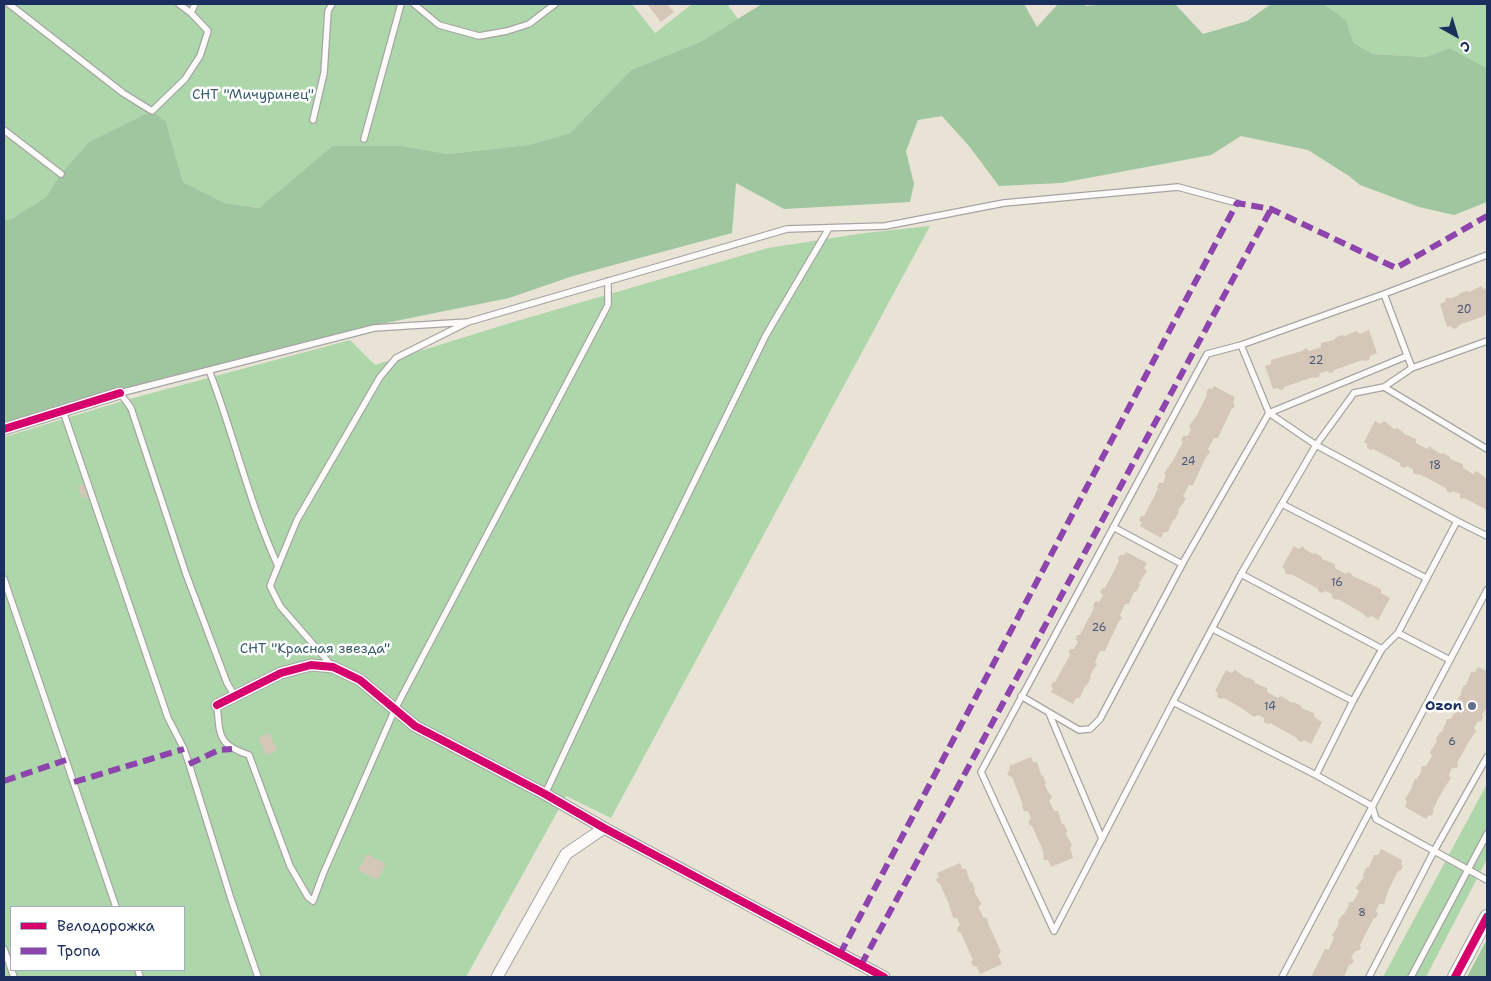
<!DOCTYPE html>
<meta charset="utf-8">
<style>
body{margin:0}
#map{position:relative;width:1491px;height:981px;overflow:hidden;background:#e8e3d5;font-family:"Shantell Sans",sans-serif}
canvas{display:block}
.frame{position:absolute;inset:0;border:5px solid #1b2f5e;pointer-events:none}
.legend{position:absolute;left:10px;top:906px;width:175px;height:65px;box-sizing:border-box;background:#fff;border:1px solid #a4acbf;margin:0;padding:6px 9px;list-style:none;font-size:15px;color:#1b2f5e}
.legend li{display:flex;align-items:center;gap:10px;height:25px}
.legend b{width:25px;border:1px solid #a4acbf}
.north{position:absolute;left:1431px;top:10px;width:50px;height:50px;-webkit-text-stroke:4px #fff;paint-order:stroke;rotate:141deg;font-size:14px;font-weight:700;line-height:20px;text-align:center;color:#1b2f5e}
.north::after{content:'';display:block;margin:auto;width:18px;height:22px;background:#1b2f5e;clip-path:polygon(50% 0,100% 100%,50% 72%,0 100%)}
</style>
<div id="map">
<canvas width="1491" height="981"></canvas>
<div class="frame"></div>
<ul class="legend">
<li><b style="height:6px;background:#d6006c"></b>Велодорожка</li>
<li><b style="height:6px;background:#8e44ad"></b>Тропа</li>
</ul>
<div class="north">С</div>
</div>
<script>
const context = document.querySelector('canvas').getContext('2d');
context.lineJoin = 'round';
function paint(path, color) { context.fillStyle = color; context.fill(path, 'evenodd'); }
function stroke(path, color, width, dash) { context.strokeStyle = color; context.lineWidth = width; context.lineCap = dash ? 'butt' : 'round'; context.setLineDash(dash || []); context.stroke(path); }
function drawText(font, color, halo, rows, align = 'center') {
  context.font = font + ' "Shantell Sans",sans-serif'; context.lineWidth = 5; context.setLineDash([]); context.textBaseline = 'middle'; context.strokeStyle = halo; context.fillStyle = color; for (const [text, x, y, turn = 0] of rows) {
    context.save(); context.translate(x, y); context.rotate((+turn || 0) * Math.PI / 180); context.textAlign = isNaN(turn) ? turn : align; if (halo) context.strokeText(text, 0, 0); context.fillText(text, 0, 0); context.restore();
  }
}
const green = new Path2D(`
 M 4,4 L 632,4 L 655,33 L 692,4 L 727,4 L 738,19 L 702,41 L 631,70 L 570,133 L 528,145 L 448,154 L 403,146 L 272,198 L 259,208 L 225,203 L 183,182 L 166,122 L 62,174 L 46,197 L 11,219 L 4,220 Z
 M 1324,4 L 1487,4 L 1487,68 L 1450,48 L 1425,57 L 1373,54 L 1354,43 L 1346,20 Z
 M 930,226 L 611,818 L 566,796 L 466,977 L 4,977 L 4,437 L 126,400 L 350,340 L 375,365 L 510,323 L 768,248 L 865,233 ZM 11,907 L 184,907 L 184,970 L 11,970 Z
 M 1487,784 L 1487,859 L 1426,977 L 1383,977 Z`);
const forest = new Path2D(`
 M 762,4 L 1024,4 L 1037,27 L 1058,4 L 1084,4 L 1086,6 L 1108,4 L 1175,4 L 1203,34 L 1247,21 L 1271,4 L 1324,4 L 1346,20 L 1354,43 L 1373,54 L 1425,57 L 1450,48 L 1487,68 L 1487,202 L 1454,215 L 1419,207 L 1360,185 L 1349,176 L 1308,150 L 1241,136 L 1211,155 L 1061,183 L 999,186 L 969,146 L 942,116 L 918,120 L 906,151 L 914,184 L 910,202 L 784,209 L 736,183 L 732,233 L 573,276 L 509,298 L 366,327 L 301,343 L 176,375 L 4,423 L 4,220 L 11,219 L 46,197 L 61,174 L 89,142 L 152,111 L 166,122 L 183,182 L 225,203 L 259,208 L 333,146 L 403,146 L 448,154 L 528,145 L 570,133 L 631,70 L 702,41 Z
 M 1487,939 L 1487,977 L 1467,977 Z`);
const building = new Path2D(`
 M 647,4 L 667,4 L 674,12 L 661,22 Z
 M 1481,286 L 1484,289 L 1487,288 L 1487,315 L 1459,325 L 1458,327 L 1454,329 L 1451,326 L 1447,327 L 1440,304 L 1445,302 L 1446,298 L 1452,298 L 1459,295 L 1460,293 L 1467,291 L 1469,292 Z
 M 1369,330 L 1377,353 L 1370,356 L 1369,360 L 1365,361 L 1363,360 L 1334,370 L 1333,372 L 1330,373 L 1327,371 L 1320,373 L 1319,377 L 1315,378 L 1313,377 L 1284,387 L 1284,389 L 1280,390 L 1277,388 L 1273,389 L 1265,366 L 1271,364 L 1271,360 L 1302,351 L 1306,348 L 1309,351 L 1321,347 L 1321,343 L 1334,340 L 1335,338 L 1342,335 L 1345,336 L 1356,331 L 1360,334 Z
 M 1214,386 L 1235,397 L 1233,402 L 1235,406 L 1231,410 L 1218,438 L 1214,438 L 1208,449 L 1210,452 L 1206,457 L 1193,485 L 1189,485 L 1183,496 L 1186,499 L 1178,510 L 1179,512 L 1175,519 L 1173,520 L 1168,532 L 1164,532 L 1161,538 L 1140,526 L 1142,523 L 1139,520 L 1141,516 L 1144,516 L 1158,489 L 1157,487 L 1159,483 L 1163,483 L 1166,476 L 1164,473 L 1172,462 L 1183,442 L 1181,440 L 1183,436 L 1188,436 L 1191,429 L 1189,426 L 1197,415 L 1207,395 L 1206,392 L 1209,388 L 1212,389 Z
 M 1375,421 L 1380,424 L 1384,421 L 1394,429 L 1397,428 L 1403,432 L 1404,434 L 1416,439 L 1416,443 L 1427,449 L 1430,446 L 1434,450 L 1441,454 L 1443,453 L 1450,457 L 1450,459 L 1463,464 L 1463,468 L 1473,474 L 1477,471 L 1487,479 L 1487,510 L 1466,499 L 1460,498 L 1460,494 L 1453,491 L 1450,493 L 1447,491 L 1446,488 L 1419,474 L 1418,475 L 1413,473 L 1413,469 L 1407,466 L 1404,468 L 1400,466 L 1400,463 L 1373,449 L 1371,450 L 1367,448 L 1367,444 L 1364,442 Z
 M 84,484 L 87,497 L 82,498 L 78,486 Z
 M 1294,546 L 1299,549 L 1302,546 L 1306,550 L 1313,554 L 1315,553 L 1322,557 L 1322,559 L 1335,564 L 1335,568 L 1345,574 L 1349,572 L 1353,576 L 1381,589 L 1381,593 L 1390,598 L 1378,620 L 1372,616 L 1368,618 L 1365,616 L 1364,614 L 1357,610 L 1338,599 L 1336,600 L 1332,598 L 1332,594 L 1325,591 L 1322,593 L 1318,591 L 1318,589 L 1311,585 L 1291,574 L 1289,575 L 1285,573 L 1285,569 L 1282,567 Z
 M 1126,552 L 1147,563 L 1144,568 L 1147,571 L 1139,583 L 1140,585 L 1137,591 L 1134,592 L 1131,599 L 1129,604 L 1125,604 L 1120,615 L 1122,618 L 1118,623 L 1105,651 L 1100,651 L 1095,662 L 1097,665 L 1093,670 L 1090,676 L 1091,678 L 1087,685 L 1085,686 L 1080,698 L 1076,698 L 1073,704 L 1051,692 L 1053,689 L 1051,686 L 1053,682 L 1055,682 L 1070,655 L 1069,652 L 1070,649 L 1074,649 L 1078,642 L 1076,639 L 1077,635 L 1080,635 L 1094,608 L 1093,605 L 1096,601 L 1099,602 L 1103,595 L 1100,592 L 1103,588 L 1105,588 L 1119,561 L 1118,558 L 1120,555 L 1124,555 Z
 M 1478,667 L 1487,671 L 1487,707 L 1482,715 L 1483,718 L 1481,721 L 1477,722 L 1474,728 L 1476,731 L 1468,743 L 1457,763 L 1458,764 L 1457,768 L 1452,768 L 1449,775 L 1451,778 L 1443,790 L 1433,809 L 1434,811 L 1432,815 L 1428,816 L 1426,819 L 1405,807 L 1407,802 L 1405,799 L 1412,788 L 1412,786 L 1415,779 L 1417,779 L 1421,772 L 1422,766 L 1426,766 L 1432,756 L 1430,752 L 1437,741 L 1436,739 L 1440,732 L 1442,732 L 1447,719 L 1451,719 L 1457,709 L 1454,705 L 1461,694 L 1461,692 L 1464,685 L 1466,685 L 1471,672 L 1475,672 Z
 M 1226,670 L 1231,673 L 1235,670 L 1246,678 L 1248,677 L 1254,681 L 1255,683 L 1267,688 L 1267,692 L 1278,698 L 1281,696 L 1292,703 L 1294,702 L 1301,706 L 1301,708 L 1314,713 L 1314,717 L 1322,722 L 1311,744 L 1304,740 L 1301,742 L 1297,740 L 1297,738 L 1270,723 L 1268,724 L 1264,722 L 1264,718 L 1258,715 L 1254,717 L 1243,709 L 1224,698 L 1221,699 L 1217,697 L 1218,693 L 1215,691 Z
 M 269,733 L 277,750 L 266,755 L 258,738 Z
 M 1031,757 L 1033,762 L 1037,762 L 1041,775 L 1043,776 L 1046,783 L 1045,785 L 1048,792 L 1052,796 L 1051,799 L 1049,800 L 1054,811 L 1058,811 L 1062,824 L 1064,824 L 1067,831 L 1066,834 L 1072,845 L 1070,848 L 1073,858 L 1051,867 L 1048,860 L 1044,860 L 1043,856 L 1044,854 L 1041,846 L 1032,826 L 1030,825 L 1028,822 L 1031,818 L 1028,811 L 1024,811 L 1022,807 L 1023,805 L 1012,777 L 1009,776 L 1007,773 L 1010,770 L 1009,766 Z
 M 1381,849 L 1402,860 L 1401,864 L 1403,866 L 1401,870 L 1398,871 L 1388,891 L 1384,904 L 1379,904 L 1376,911 L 1378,914 L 1376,918 L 1374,918 L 1360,945 L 1361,948 L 1358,951 L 1355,951 L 1351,958 L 1354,960 L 1352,964 L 1349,965 L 1344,977 L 1311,977 L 1325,949 L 1329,949 L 1334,938 L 1332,935 L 1339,924 L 1338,921 L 1342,915 L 1344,914 L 1348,907 L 1349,902 L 1353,902 L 1359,891 L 1356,888 L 1364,877 L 1363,875 L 1366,868 L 1369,867 L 1374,855 L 1378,855 Z
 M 367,854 L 386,864 L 377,880 L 358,870 Z
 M 960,863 L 962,869 L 966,869 L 970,882 L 972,882 L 975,889 L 974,891 L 981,903 L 980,906 L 978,906 L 983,917 L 987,918 L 988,923 L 1001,952 L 998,955 L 1002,964 L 980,974 L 977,967 L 973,966 L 971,962 L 973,960 L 961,933 L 958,932 L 957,928 L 960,925 L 957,918 L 953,918 L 949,904 L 940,884 L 938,883 L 936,880 L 939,876 L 937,873 Z`);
const service = new Path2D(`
 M 9,4 L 123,93 L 152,111 L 185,79 L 200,56 L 208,31 L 191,13 L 195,4
 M 179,4 L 191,13
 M 414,4 L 439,25 L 479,36 L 507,31 L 529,24 L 555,4
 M 313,120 L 324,73 L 328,11 L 332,4
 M 4,130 L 61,174
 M 364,139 L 401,4
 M 1384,294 L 1487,255
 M 1412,368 L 1487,341
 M 209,370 C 234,435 249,503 278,566 L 270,586 L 280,606 L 332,666
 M 63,411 L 168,718 L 184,749 L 189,764 L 231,899 L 258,977
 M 1487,449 L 1384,387 L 1354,393 L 1316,445 L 1241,574 L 1173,702 L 1316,775 L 1372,806 L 1376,819 L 1487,880
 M 1282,504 L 1426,578
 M 1457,521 L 1487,536
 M 1113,527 L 1182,564
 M 278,566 L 297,520 L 380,377 L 396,358 L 466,323
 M 1241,574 L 1382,649
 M 4,579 L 116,907
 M 1213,629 L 1353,701
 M 1398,633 L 1450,660
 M 235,696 L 227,683 L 186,574 L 131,408 L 120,393 L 374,328 L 468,322 L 787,229 L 885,226 L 1004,203 L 1178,187 L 1237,203
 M 1021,696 L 1079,730 L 1090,729 L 1100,719 L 1185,559 L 1269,413 L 1407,356
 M 1173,702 L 1054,931 L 981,772 L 1207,354 L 1241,345
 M 217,705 C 220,736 217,744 249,755 L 290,866 L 308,897 L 313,901 L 323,874 L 395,709 L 608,305 L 608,281
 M 1049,713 L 1102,839
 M 1316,775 L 1353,701 L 1382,649 L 1398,633 L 1457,521 L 1316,445 L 1269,413 L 1241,345 L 1384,294 L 1412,368 L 1384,387
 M 545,794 L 626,621 L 766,335 L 829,228
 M 4,949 L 14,977
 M 138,970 L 140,977
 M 1282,977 L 1487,590
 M 1369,977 L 1434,851 L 1487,757
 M 1411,977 L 1487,834`);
const minor = new Path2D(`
 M 4,429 L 120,393
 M 217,705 L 281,673 L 311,665 L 333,667 L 360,680 L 415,726 L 545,794 L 604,828 L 884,977
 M 497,977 L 566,854 L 604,828`);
const tertiary = new Path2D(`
 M 1455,977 L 1487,917`);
const quiet = new Path2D(`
 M 189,764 L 219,750 L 232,749
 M 4,781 L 66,760
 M 74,782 L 184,749
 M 840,954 L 1237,203 L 1271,209 L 1396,268 L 1487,216
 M 861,965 L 1271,209`);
const cycleway = new Path2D(`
 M 4,429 L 120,393
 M 217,705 L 281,673 L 311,665 L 333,667 L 360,680 L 415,726 L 545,794 L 604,828 L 884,977
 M 1455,977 L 1487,917`);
const markers = [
 [1472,706,5,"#636e88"]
];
const numberNames = [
 ["20",1464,310],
 ["22",1316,361],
 ["24",1188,462],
 ["18",1435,466],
 ["16",1337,583],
 ["26",1099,628],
 ["14",1270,707],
 ["6",1452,742],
 ["8",1362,913]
];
const parkNames = [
 ["СНТ \"Мичуринец\"",253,95],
 ["СНТ \"Красная звезда\"",315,649]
];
const poiNames = [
 ["Ozon",1462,706]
];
paint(green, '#aed6ab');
paint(forest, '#a0c6a0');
paint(building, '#d4c7b8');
stroke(service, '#a6a5a4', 8);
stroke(minor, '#a6a5a4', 13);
stroke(tertiary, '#a6a5a4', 16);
stroke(service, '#fcfbf9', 5.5);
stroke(minor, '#fcfbf9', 11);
stroke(tertiary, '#fcfbf9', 14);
stroke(quiet, '#8e44ad', 6, [12, 6]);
stroke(cycleway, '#d6006c', 8);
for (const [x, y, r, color] of markers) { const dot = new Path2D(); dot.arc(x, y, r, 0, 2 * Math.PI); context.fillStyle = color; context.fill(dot); stroke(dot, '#fff', 2); }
drawText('11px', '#495574', null, numberNames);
drawText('14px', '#395e6b', '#fff', parkNames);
drawText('bold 14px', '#1b2f5e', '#fff', poiNames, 'right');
</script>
